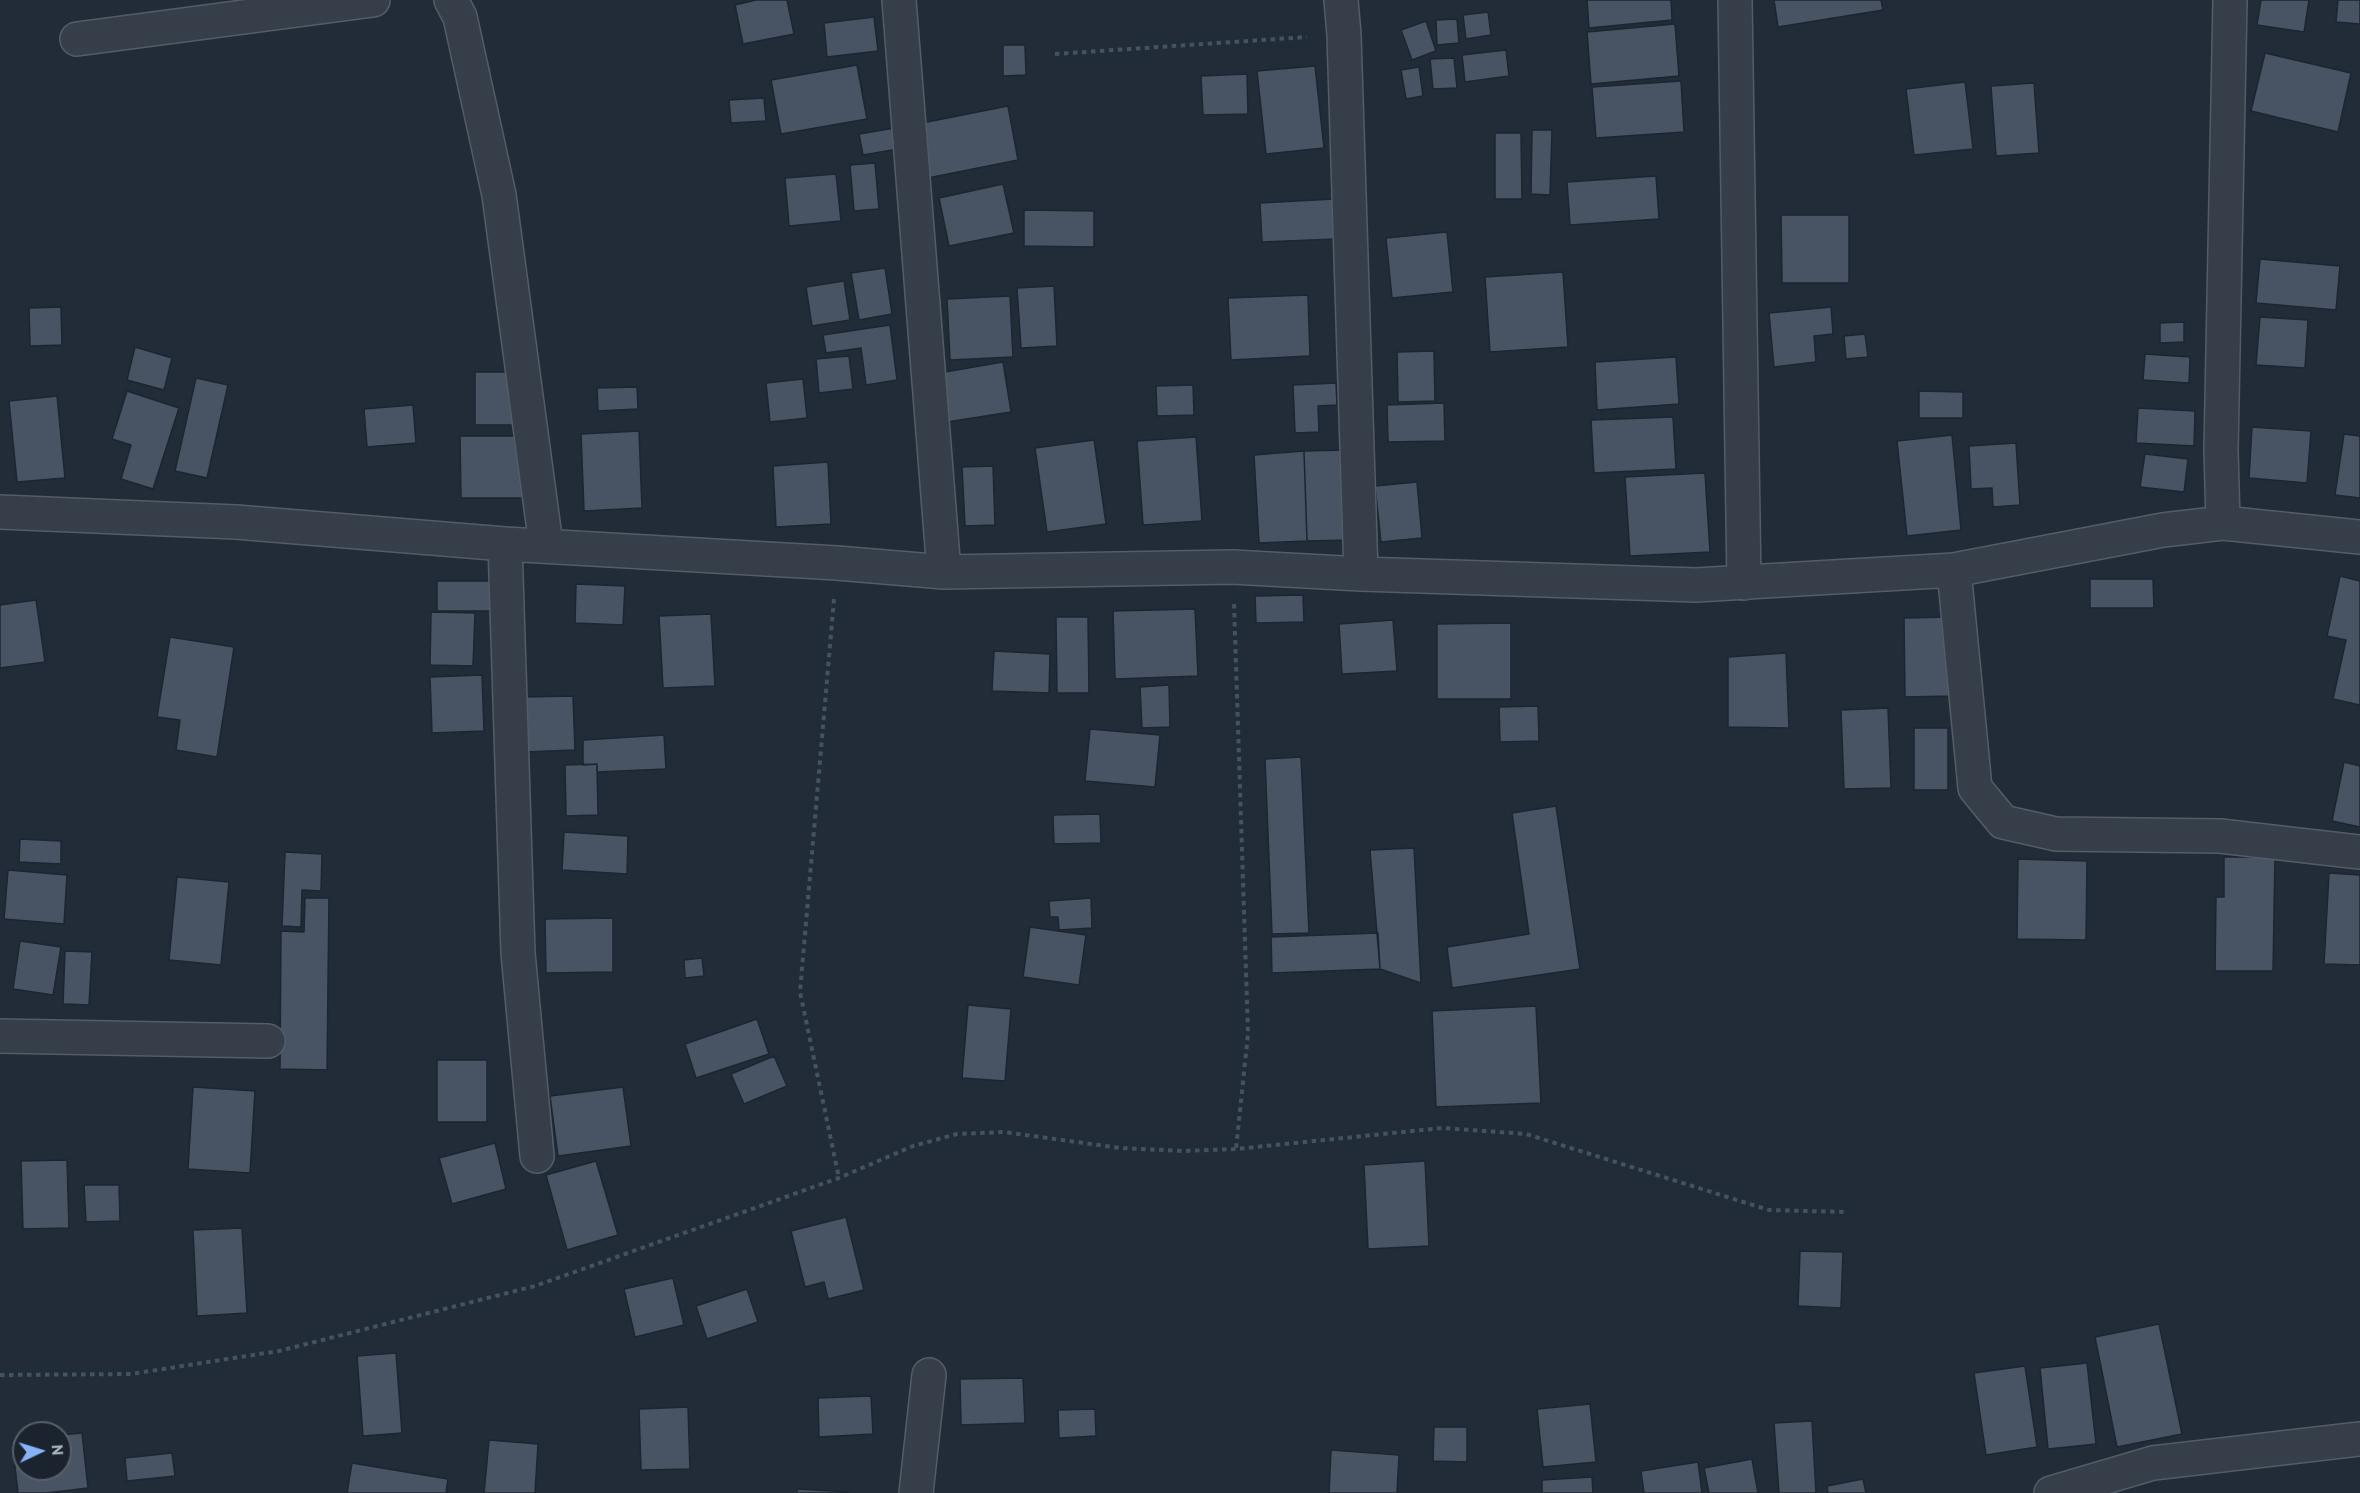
<!DOCTYPE html>
<style>
body{margin:0}
#map{position:relative;width:2360px;height:1493px;overflow:hidden;background:#222c39;font-family:"PT Sans",sans-serif}
canvas{display:block}
.north{position:absolute;left:12px;top:1421px;width:60px;height:60px;box-sizing:border-box;background:#1b232e;border:2px solid #575f6b;border-radius:50%;rotate:86deg;font-size:16px;font-weight:700;line-height:24px;text-align:center;color:#b0b9c6}
.north::after{content:'';display:block;margin:auto;width:21px;height:27px;background:#86b2f6;clip-path:polygon(50% 0,100% 100%,50% 72%,0 100%)}
</style>
<div id="map">
<canvas width="2360" height="1493"></canvas>
<div class="north">N</div>
</div>
<script>
const context = document.querySelector('canvas').getContext('2d');
context.lineJoin = 'round';
function paint(path, color) { context.fillStyle = color; context.fill(path, 'evenodd'); }
function stroke(path, color, width, dash) { context.strokeStyle = color; context.lineWidth = width; context.lineCap = dash ? 'butt' : 'round'; context.setLineDash(dash || []); context.stroke(path); }
const building = new Path2D(`
 M 756,0 L 787,0 L 794,34 L 743,44 L 735,5 Z
 M 1587,0 L 1671,0 L 1672,20 L 1589,28 Z
 M 1774,0 L 1881,0 L 1883,10 L 1778,27 Z
 M 2261,0 L 2309,0 L 2304,32 L 2257,25 Z
 M 2338,0 L 2360,0 L 2360,24 L 2336,22 Z
 M 1488,12 L 1491,35 L 1466,39 L 1463,15 Z
 M 874,17 L 878,51 L 827,57 L 824,23 Z
 M 1457,19 L 1459,43 L 1437,45 L 1436,20 Z
 M 1426,21 L 1436,51 L 1412,60 L 1401,30 Z
 M 1675,24 L 1679,76 L 1591,84 L 1587,32 Z
 M 1003,45 L 1025,45 L 1026,75 L 1003,76 Z
 M 1506,50 L 1509,76 L 1465,82 L 1462,55 Z
 M 2265,53 L 2351,73 L 2338,132 L 2251,111 Z
 M 1454,58 L 1457,88 L 1433,89 L 1430,59 Z
 M 857,65 L 867,119 L 781,134 L 771,80 Z
 M 1315,66 L 1324,148 L 1266,154 L 1257,71 Z
 M 1419,67 L 1423,96 L 1406,99 L 1401,70 Z
 M 1247,74 L 1248,114 L 1203,115 L 1201,76 Z
 M 1681,81 L 1684,132 L 1596,138 L 1592,87 Z
 M 1965,82 L 1973,149 L 1914,155 L 1906,89 Z
 M 2034,83 L 2039,153 L 1996,156 L 1991,86 Z
 M 764,98 L 766,121 L 731,123 L 729,100 Z
 M 1008,106 L 1018,160 L 928,178 L 917,124 Z
 M 901,127 L 904,148 L 863,155 L 859,134 Z
 M 1532,130 L 1552,130 L 1550,195 L 1531,194 Z
 M 1495,133 L 1521,133 L 1522,199 L 1495,199 Z
 M 875,163 L 879,209 L 854,211 L 850,165 Z
 M 836,174 L 841,221 L 789,226 L 785,178 Z
 M 1656,176 L 1659,219 L 1570,225 L 1567,182 Z
 M 1003,184 L 1014,233 L 949,246 L 939,198 Z
 M 1334,199 L 1336,239 L 1262,242 L 1260,203 Z
 M 1024,210 L 1094,211 L 1094,247 L 1024,246 Z
 M 1781,215 L 1849,215 L 1849,283 L 1782,283 Z
 M 1447,232 L 1453,292 L 1392,298 L 1386,238 Z
 M 2260,259 L 2340,266 L 2336,310 L 2256,303 Z
 M 885,268 L 892,314 L 859,320 L 851,273 Z
 M 1563,272 L 1568,347 L 1490,352 L 1485,277 Z
 M 844,281 L 850,320 L 812,326 L 806,287 Z
 M 1054,286 L 1057,346 L 1021,348 L 1017,288 Z
 M 1308,295 L 1310,356 L 1231,360 L 1228,298 Z
 M 1010,296 L 1013,357 L 950,360 L 947,299 Z
 M 61,307 L 62,345 L 30,346 L 29,308 Z
 M 1831,307 L 1833,334 L 1814,336 L 1816,362 L 1774,367 L 1769,313 Z
 M 2260,317 L 2308,320 L 2305,368 L 2256,365 Z
 M 2184,322 L 2184,342 L 2160,343 L 2160,323 Z
 M 890,325 L 897,380 L 866,385 L 861,348 L 826,353 L 823,335 Z
 M 1865,334 L 1868,357 L 1846,359 L 1844,336 Z
 M 135,347 L 172,358 L 164,390 L 127,380 Z
 M 1434,351 L 1435,401 L 1398,402 L 1397,352 Z
 M 2145,354 L 2190,357 L 2189,383 L 2143,380 Z
 M 849,356 L 853,389 L 819,393 L 816,359 Z
 M 1676,357 L 1679,404 L 1597,410 L 1595,362 Z
 M 1003,362 L 1011,412 L 947,422 L 939,373 Z
 M 475,372 L 516,372 L 516,425 L 475,425 Z
 M 196,378 L 228,385 L 207,478 L 175,471 Z
 M 803,379 L 807,418 L 770,422 L 766,383 Z
 M 1336,383 L 1337,405 L 1318,406 L 1319,432 L 1295,433 L 1293,385 Z
 M 1193,385 L 1194,415 L 1157,416 L 1156,386 Z
 M 637,387 L 638,409 L 598,411 L 597,388 Z
 M 127,391 L 179,408 L 153,489 L 121,479 L 131,445 L 112,439 Z
 M 1919,391 L 1963,392 L 1963,418 L 1919,418 Z
 M 57,396 L 65,478 L 17,482 L 9,401 Z
 M 1444,403 L 1445,441 L 1388,442 L 1387,405 Z
 M 413,405 L 416,443 L 367,447 L 364,409 Z
 M 2138,408 L 2195,411 L 2194,446 L 2136,443 Z
 M 1673,417 L 1676,469 L 1594,473 L 1591,420 Z
 M 2252,427 L 2311,431 L 2307,483 L 2249,478 Z
 M 639,431 L 642,508 L 584,511 L 581,434 Z
 M 2344,434 L 2360,436 L 2360,498 L 2335,495 Z
 M 1952,435 L 1961,530 L 1907,536 L 1897,441 Z
 M 460,436 L 525,436 L 525,498 L 461,498 Z
 M 1196,437 L 1202,521 L 1143,525 L 1137,441 Z
 M 1094,440 L 1106,524 L 1047,532 L 1035,448 Z
 M 2016,443 L 2020,505 L 1993,507 L 1992,488 L 1971,489 L 1969,446 Z
 M 1346,450 L 1349,540 L 1307,541 L 1304,451 Z
 M 1304,451 L 1307,541 L 1259,543 L 1254,455 Z
 M 2145,454 L 2188,459 L 2184,492 L 2140,487 Z
 M 828,462 L 831,524 L 776,527 L 773,466 Z
 M 993,466 L 995,525 L 965,526 L 962,467 Z
 M 1705,473 L 1710,552 L 1630,556 L 1625,477 Z
 M 1417,482 L 1422,538 L 1381,542 L 1375,486 Z
 M 2340,576 L 2360,581 L 2360,705 L 2333,699 L 2346,640 L 2327,636 Z
 M 2090,579 L 2153,579 L 2154,608 L 2090,608 Z
 M 437,581 L 494,581 L 494,611 L 437,611 Z
 M 576,584 L 625,586 L 623,625 L 575,623 Z
 M 1303,595 L 1304,622 L 1256,623 L 1255,596 Z
 M 36,600 L 45,662 L 0,668 L 0,605 Z
 M 1195,609 L 1198,676 L 1115,679 L 1113,611 Z
 M 431,612 L 475,613 L 473,666 L 430,665 Z
 M 711,614 L 715,686 L 663,688 L 659,616 Z
 M 1056,617 L 1088,617 L 1089,693 L 1057,693 Z
 M 1949,617 L 1951,696 L 1905,697 L 1904,618 Z
 M 1393,620 L 1397,671 L 1342,674 L 1339,624 Z
 M 1511,623 L 1511,699 L 1437,699 L 1437,624 Z
 M 170,637 L 234,647 L 217,757 L 176,750 L 180,720 L 157,717 Z
 M 994,651 L 1050,654 L 1049,693 L 992,691 Z
 M 1786,653 L 1789,728 L 1728,727 L 1728,657 Z
 M 482,675 L 484,731 L 432,733 L 430,677 Z
 M 1169,685 L 1170,727 L 1142,728 L 1140,687 Z
 M 573,696 L 575,750 L 525,752 L 523,697 Z
 M 1538,706 L 1539,741 L 1500,742 L 1499,707 Z
 M 1888,708 L 1891,788 L 1844,789 L 1841,710 Z
 M 1914,728 L 1948,728 L 1948,790 L 1914,790 Z
 M 1090,729 L 1160,735 L 1155,787 L 1085,781 Z
 M 664,735 L 666,769 L 597,772 L 597,764 L 583,765 L 583,740 Z
 M 1301,757 L 1309,933 L 1272,934 L 1265,759 Z
 M 2344,762 L 2360,766 L 2360,827 L 2332,821 Z
 M 597,764 L 598,815 L 566,816 L 565,765 Z
 M 1556,806 L 1580,969 L 1452,988 L 1447,947 L 1529,934 L 1512,813 Z
 M 1100,814 L 1101,843 L 1054,844 L 1053,815 Z
 M 564,832 L 628,836 L 627,874 L 562,870 Z
 M 20,839 L 61,841 L 61,864 L 19,862 Z
 M 1414,848 L 1421,983 L 1380,969 L 1370,850 Z
 M 285,852 L 322,854 L 321,891 L 302,890 L 301,927 L 282,926 Z
 M 2224,857 L 2275,857 L 2273,971 L 2215,971 L 2216,897 L 2224,897 Z
 M 2018,859 L 2087,861 L 2086,940 L 2017,939 Z
 M 8,870 L 67,875 L 64,924 L 4,919 Z
 M 2329,873 L 2360,875 L 2360,965 L 2324,964 Z
 M 177,877 L 229,882 L 221,965 L 169,960 Z
 M 305,898 L 329,898 L 327,1070 L 280,1069 L 281,931 L 304,932 Z
 M 1091,898 L 1092,928 L 1059,930 L 1058,917 L 1050,917 L 1049,901 Z
 M 613,918 L 613,972 L 546,973 L 545,919 Z
 M 1030,927 L 1086,935 L 1079,985 L 1023,977 Z
 M 1378,933 L 1380,969 L 1272,973 L 1271,937 Z
 M 20,941 L 61,947 L 53,995 L 13,989 Z
 M 65,951 L 92,952 L 89,1005 L 63,1004 Z
 M 702,958 L 704,976 L 685,978 L 684,960 Z
 M 968,1005 L 1011,1009 L 1005,1081 L 962,1078 Z
 M 1536,1006 L 1541,1103 L 1436,1107 L 1432,1011 Z
 M 757,1019 L 769,1054 L 696,1078 L 685,1044 Z
 M 774,1056 L 787,1086 L 744,1104 L 731,1074 Z
 M 437,1060 L 487,1060 L 487,1122 L 437,1122 Z
 M 193,1087 L 255,1091 L 250,1173 L 188,1169 Z
 M 623,1087 L 631,1146 L 558,1156 L 550,1096 Z
 M 495,1143 L 506,1189 L 452,1204 L 439,1158 Z
 M 67,1160 L 69,1228 L 23,1229 L 21,1161 Z
 M 596,1161 L 618,1235 L 567,1250 L 546,1175 Z
 M 1425,1161 L 1429,1246 L 1368,1249 L 1364,1165 Z
 M 84,1185 L 119,1185 L 120,1221 L 86,1222 Z
 M 846,1217 L 864,1290 L 828,1299 L 824,1282 L 805,1287 L 791,1231 Z
 M 242,1228 L 247,1313 L 197,1316 L 193,1230 Z
 M 1800,1251 L 1843,1252 L 1841,1308 L 1798,1306 Z
 M 673,1278 L 684,1325 L 635,1337 L 624,1289 Z
 M 747,1289 L 758,1322 L 707,1339 L 696,1306 Z
 M 2159,1324 L 2182,1434 L 2117,1447 L 2095,1337 Z
 M 396,1353 L 402,1433 L 363,1436 L 357,1356 Z
 M 2087,1363 L 2096,1444 L 2048,1449 L 2040,1368 Z
 M 2025,1366 L 2037,1447 L 1986,1455 L 1974,1373 Z
 M 1023,1378 L 1025,1423 L 961,1425 L 960,1379 Z
 M 871,1396 L 873,1434 L 819,1437 L 818,1398 Z
 M 1590,1404 L 1596,1462 L 1543,1467 L 1537,1409 Z
 M 688,1407 L 690,1469 L 641,1470 L 639,1409 Z
 M 1095,1409 L 1096,1436 L 1059,1438 L 1058,1410 Z
 M 1812,1421 L 1816,1493 L 1779,1493 L 1774,1423 Z
 M 1434,1427 L 1467,1427 L 1467,1462 L 1433,1461 Z
 M 82,1433 L 88,1488 L 46,1493 L 18,1493 L 12,1441 L 24,1439 L 24,1469 L 60,1469 L 60,1435 Z
 M 489,1440 L 538,1444 L 535,1493 L 484,1493 Z
 M 1331,1450 L 1399,1455 L 1397,1493 L 1329,1493 Z
 M 172,1453 L 175,1476 L 127,1481 L 125,1458 Z
 M 1752,1459 L 1758,1493 L 1709,1493 L 1704,1468 Z
 M 1698,1462 L 1702,1493 L 1644,1493 L 1641,1471 Z
 M 352,1463 L 448,1479 L 446,1493 L 347,1493 Z
 M 1592,1477 L 1593,1493 L 1542,1493 L 1542,1480 Z
 M 1863,1479 L 1866,1493 L 1828,1493 L 1827,1486 Z
 M 797,1489 L 849,1492 L 849,1493 L 797,1493 Z`);
const path = new Path2D(`
 M 1055,54 L 1307,37
 M 834,599 L 800,992 L 839,1178
 M 1234,604 L 1248,1034 L 1236,1149
 M 0,1375 L 131,1374 L 279,1351 L 535,1286 L 839,1178 L 913,1146 L 957,1134 L 1004,1132 L 1120,1148 L 1183,1151 L 1236,1149 L 1442,1128 L 1526,1134 L 1769,1210 L 1845,1212`);
const minor = new Path2D(`
 M 451,0 L 460,17 L 499,195 L 546,545
 M 899,0 L 944,572
 M 1341,0 L 1344,35 L 1361,574
 M 1735,0 L 1744,583
 M 77,39 L 373,0
 M 0,512 L 236,522 L 505,544 L 837,563 L 944,572 L 1232,567 L 1361,574 L 1696,585 L 1954,570 L 2163,530 L 2223,523 L 2360,537
 M 2223,523 L 2221,450 L 2230,0
 M 505,544 L 518,953 L 537,1156
 M 1954,570 L 1975,788 L 2003,822 L 2056,834 L 2220,836 L 2360,852
 M 0,1036 L 268,1041
 M 916,1493 L 929,1375
 M 2051,1493 L 2153,1463 L 2360,1439`);
paint(building, '#485363');
stroke(building, '#1d2530', 1.5);
stroke(minor, '#535c67', 36);
stroke(path, '#425558', 4, [4.5, 4.5]);
stroke(minor, '#363e4a', 33);
</script>
